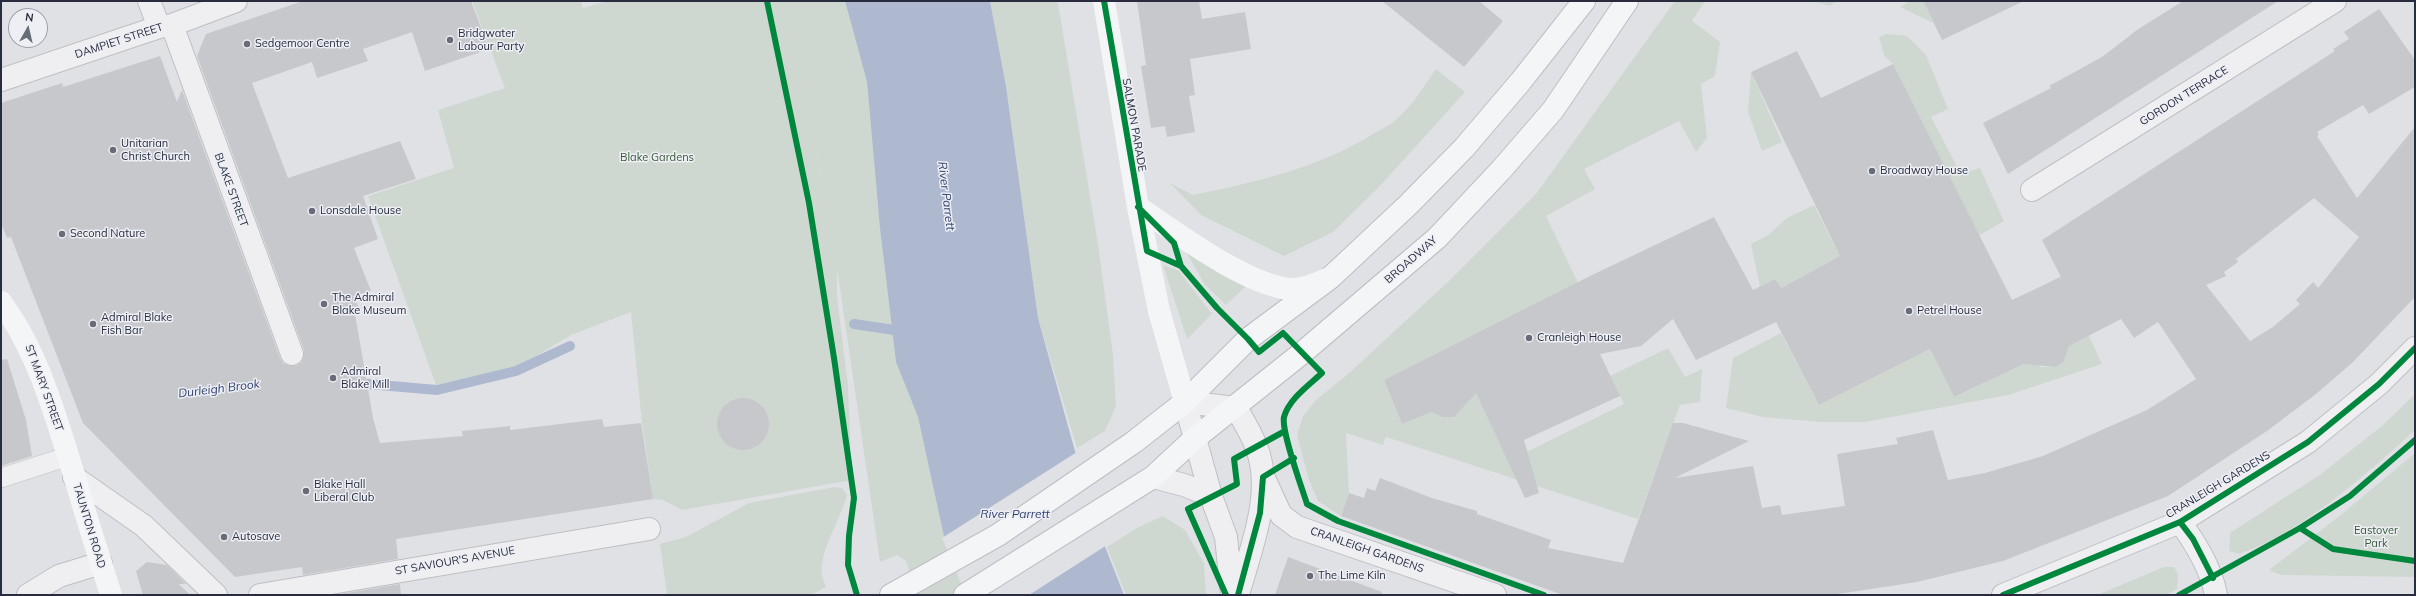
<!DOCTYPE html>
<style>
body{margin:0}
#map{position:relative;width:2416px;height:596px;overflow:hidden;background:#e0e1e5;font-family:Mulish,sans-serif}
canvas{display:block}
.frame{position:absolute;inset:0;border:2px solid #282c3e;pointer-events:none}
.north{position:absolute;left:8px;top:8px;width:40px;height:40px;box-sizing:border-box;background:#edeff5;border:1px solid #9ea1ac;border-radius:50%;rotate:8deg;font-size:11px;font-weight:700;line-height:16px;text-align:center;color:#282c3e}
.north::after{content:'';display:block;margin:auto;width:14px;height:18px;background:#686b78;clip-path:polygon(50% 0,100% 100%,50% 72%,0 100%)}
</style>
<div id="map">
<canvas width="2416" height="596"></canvas>
<div class="frame"></div>
<div class="north">N</div>
</div>
<script>
const context = document.querySelector('canvas').getContext('2d');
context.lineJoin = 'round';
function paint(path, color) { context.fillStyle = color; context.fill(path, 'evenodd'); }
function stroke(path, color, width, dash) { context.strokeStyle = color; context.lineWidth = width; context.lineCap = dash ? 'butt' : 'round'; context.setLineDash(dash || []); context.stroke(path); }
function drawText(font, color, halo, rows, align = 'center') {
  context.font = font + ' Mulish,sans-serif'; context.lineWidth = 3; context.setLineDash([]); context.textBaseline = 'middle'; context.strokeStyle = halo; context.fillStyle = color; for (const [text, x, y, turn = 0] of rows) {
    context.save(); context.translate(x, y); context.rotate((+turn || 0) * Math.PI / 180); context.textAlign = isNaN(turn) ? turn : align; if (halo) context.strokeText(text, 0, 0); context.fillText(text, 0, 0); context.restore();
  }
}
const green = new Path2D(`
 M 472,1 L 581,1 L 583,8 L 608,1 L 845,1 L 867,82 L 880,229 L 896,362 L 918,417 L 944,537 L 968,595 L 918,595 L 906,561 L 897,555 L 880,562 L 837,268 L 837,296 L 848,386 L 852,480 L 682,510 L 663,500 L 653,499 L 642,423 L 631,312 L 571,335 L 520,366 L 436,385 L 368,196 L 454,168 L 438,110 L 505,88 ZM 796,44 L 823,188 L 823,187 Z
 M 990,1 L 1057,1 L 1058,3 L 1098,244 L 1113,355 L 1116,406 L 1105,431 L 1077,448 L 1038,318 L 1006,86 Z
 M 1675,1 L 1705,1 L 1692,21 L 1720,42 L 1715,76 L 1701,84 L 1707,138 L 1696,152 L 1679,121 L 1584,169 L 1595,189 L 1546,216 L 1581,289 L 1569,295 L 1567,289 L 1384,380 L 1402,424 L 1432,412 L 1442,417 L 1454,416 L 1462,408 L 1462,398 L 1453,382 L 1468,375 L 1508,461 L 1624,404 L 1610,376 L 1668,348 L 1685,377 L 1702,369 L 1700,402 L 1680,405 L 1638,519 L 1386,437 L 1383,445 L 1346,433 L 1349,493 L 1341,516 L 1318,501 L 1309,480 L 1297,435 L 1303,416 L 1316,400 L 1348,374 L 1450,280 L 1536,194 Z
 M 1813,1 L 1836,1 L 1830,6 Z
 M 1910,1 L 1923,1 L 1933,23 L 1900,7 Z
 M 1887,34 L 1907,36 L 1926,55 L 1948,109 L 1931,117 L 1961,174 L 1980,168 L 2004,221 L 1978,236 L 1893,64 L 1884,55 L 1879,37 Z
 M 1436,69 L 1465,92 L 1380,186 L 1333,232 L 1284,256 L 1201,215 L 1170,183 L 1193,195 C 1256,182 1318,168 1373,134 C 1382,129 1392,124 1399,117 C 1414,103 1424,86 1436,69 Z
 M 1751,72 L 1782,142 L 1762,151 L 1748,112 Z
 M 1814,205 L 1840,256 L 1781,288 L 1775,279 L 1760,287 L 1751,244 L 1768,235 L 1787,218 Z
 M 1185,250 L 1246,286 L 1226,305 L 1205,285 Z
 M 1163,265 L 1179,271 L 1212,314 L 1187,339 Z
 M 2061,276 L 2102,364 L 2008,395 L 1865,422 L 1820,422 L 1763,417 L 1726,408 L 1733,358 L 1781,333 L 1819,405 L 1930,349 L 1954,397 L 2035,359 L 2041,367 L 2055,367 L 2063,363 L 2064,344 L 2036,289 Z
 M 2415,394 L 2415,430 C 2375,467 2328,508 2281,535 C 2268,543 2253,548 2240,554 L 2229,551 L 2230,533 L 2321,474 L 2383,425 Z
 M 2415,453 L 2415,577 L 2281,575 L 2269,570 L 2337,518 Z
 M 835,487 L 842,488 L 847,495 C 842,516 818,554 822,575 C 822,579 825,583 826,587 L 811,595 L 667,595 L 660,544 L 686,537 L 749,503 Z
 M 1163,516 L 1185,530 L 1204,563 L 1206,595 L 1126,595 L 1107,547 L 1137,528 Z
 M 2164,567 L 2174,567 L 2178,574 L 2177,589 L 2166,595 L 2097,595 Z`);
const water = new Path2D(`
 M 845,1 L 990,1 L 1006,86 L 1038,318 L 1093,516 L 1124,595 L 968,595 L 944,537 L 918,417 L 896,362 L 880,229 L 867,82 Z`);
const pier = new Path2D(`
 M 1077,452 L 1095,515 L 1107,545 L 1029,595 L 966,595 L 942,538 Z`);
const stream = new Path2D(`
 M 854,324 L 894,330
 M 368,384 L 437,390 L 516,371 L 570,346`);
const building = new Path2D(`
 M 303,1 L 471,1 L 489,49 L 425,71 L 412,32 L 363,49 L 368,61 L 317,78 L 312,62 L 252,83 L 288,178 L 400,141 L 416,179 L 363,196 L 378,239 L 354,248 L 371,291 L 353,296 L 361,312 L 355,314 L 373,418 L 380,443 L 463,436 L 462,431 L 510,426 L 510,430 L 602,419 L 604,427 L 641,423 L 653,499 L 396,539 L 398,559 L 303,575 L 302,567 L 235,577 L 83,423 L 11,237 L 7,238 L 1,223 L 1,103 L 62,83 L 63,87 L 160,56 L 177,102 L 182,90 L 280,358 L 284,364 L 296,366 L 302,362 L 304,350 L 197,56 L 206,34 Z
 M 1137,1 L 1199,1 L 1202,19 L 1245,12 L 1251,49 L 1190,59 L 1195,95 L 1189,96 L 1195,132 L 1167,137 L 1165,126 L 1151,128 L 1141,66 L 1146,65 Z
 M 1382,1 L 1479,1 L 1503,21 L 1464,67 Z
 M 1923,1 L 2024,1 L 1942,40 Z
 M 2183,1 L 2278,1 L 2008,174 L 1983,123 L 2051,88 L 2049,86 L 2102,57 L 2137,30 Z
 M 2379,9 L 2415,60 L 2415,87 L 2369,114 L 2363,105 L 2317,132 L 2319,135 L 2317,136 L 2357,198 L 2415,127 L 2415,297 L 2352,363 L 2316,394 L 2267,431 L 2168,496 L 2003,561 L 1917,582 L 1831,595 L 1563,595 L 1341,516 L 1349,493 L 1364,498 L 1367,488 L 1375,491 L 1380,478 L 1432,498 L 1477,511 L 1477,514 L 1551,540 L 1548,548 L 1623,563 L 1673,423 L 1683,423 L 1749,441 L 1675,478 L 1753,466 L 1762,508 L 1780,505 L 1782,515 L 1845,506 L 1837,454 L 1898,444 L 1896,438 L 1933,430 L 1948,480 L 1985,473 L 2043,456 L 2147,410 L 2196,379 L 2158,322 L 2134,338 L 2121,319 L 2069,346 L 2063,363 L 2055,367 L 2024,364 L 1954,397 L 1930,349 L 1819,405 L 1776,322 L 1696,360 L 1673,319 L 1641,346 L 1600,354 L 1620,396 L 1524,440 L 1539,493 L 1525,498 L 1476,393 L 1454,417 L 1442,417 L 1432,412 L 1402,424 L 1384,380 L 1592,275 L 1714,217 L 1753,290 L 1775,279 L 1781,288 L 1840,256 L 1751,72 L 1797,51 L 1821,98 L 1893,64 L 2012,300 L 2061,277 L 2042,240 L 2335,51 L 2333,49 L 2349,39 L 2344,32 ZM 2314,198 L 2359,237 L 2318,288 L 2313,282 L 2296,300 L 2300,304 L 2273,327 L 2250,341 L 2206,285 L 2226,276 L 2224,272 L 2238,262 L 2236,259 Z
 M 7,359 L 26,420 L 32,456 L 1,466 L 1,360 Z
 M717 424a26 26 0 1 1 52 0a26 26 0 1 1-52 0Z
 M 1288,557 L 1382,592 L 1381,595 L 1275,595 Z
 M 147,562 L 167,565 L 186,584 L 179,584 L 190,595 L 143,595 L 136,571 Z
 M 400,584 L 401,595 L 335,595 Z`);
const lane = new Path2D(`
 M 1,478 L 69,456`);
const street = new Path2D(`
 M 149,1 L 159,27
 M 172,25 L 292,354
 M 1,80 L 159,27 L 172,25 L 236,1
 M 2032,190 L 2335,1
 M 74,477 L 144,526 L 216,595
 M 1153,477 L 1184,485 L 1211,496
 M 1264,478 L 1281,515 L 1297,527 L 1495,595
 M 2180,522 C 2196,544 2211,568 2216,595
 M 28,595 L 59,576 L 101,563
 M 260,595 L 649,529
 M 1232,595 L 1226,537 L 1211,496 L 1185,402 L 1236,408 C 1243,420 1251,433 1256,446 C 1275,492 1250,550 1238,595
 M 2003,595 L 2180,522 L 2308,442 L 2379,384 L 2415,348`);
const secondary = new Path2D(`
 M 1104,1 L 1138,207 L 1159,311 L 1185,402
 M 1138,207 C 1177,233 1243,283 1289,289 C 1302,290 1316,284 1327,279
 M 1,302 C 39,353 56,418 75,478 C 86,517 99,556 111,595`);
const primary = new Path2D(`
 M 891,595 L 998,535 L 1134,442 L 1185,402 L 1248,339 L 1330,278 L 1408,205 L 1464,148 L 1521,81 L 1584,1
 M 965,595 L 1153,477 L 1194,439 L 1302,353 L 1437,238 L 1501,170 L 1553,110 L 1627,1`);
const cycleway = new Path2D(`
 M 767,1 L 809,203 L 834,358 L 854,498 L 849,536 L 848,565 L 857,595
 M 1104,1 L 1147,251 L 1181,266
 M 1138,207 L 1174,243 L 1181,266 L 1217,308 L 1248,339 L 1259,352 L 1283,333 L 1322,373 C 1309,385 1289,399 1284,417 C 1281,431 1302,488 1307,504 L 1338,521 L 1544,595
 M 2180,522 L 2193,539 L 2213,578
 M 2300,528 L 2333,549 L 2415,561
 M 1226,595 L 1188,509 L 1237,484 L 1234,459 L 1285,431
 M 1238,595 L 1260,513 L 1263,477 L 1294,458
 M 2003,595 L 2180,522 L 2308,442 L 2379,384 L 2415,348
 M 2179,595 L 2300,528 L 2350,496 L 2415,440`);
const markers = [
 [450,40,4,"#686b78"],
 [247,44,4,"#686b78"],
 [113,150,4,"#686b78"],
 [1872,171,4,"#686b78"],
 [312,211,4,"#686b78"],
 [62,234,4,"#686b78"],
 [324,304,4,"#686b78"],
 [1909,311,4,"#686b78"],
 [93,324,4,"#686b78"],
 [1529,338,4,"#686b78"],
 [333,378,4,"#686b78"],
 [306,491,4,"#686b78"],
 [224,537,4,"#686b78"],
 [1310,576,4,"#686b78"]
];
const poiNames = [
 ["Bridgwater",458,34],
 ["Labour Party",458,47],
 ["Sedgemoor Centre",255,44],
 ["Unitarian",121,144],
 ["Christ Church",121,157],
 ["Broadway House",1880,171],
 ["Lonsdale House",320,211],
 ["Second Nature",70,234],
 ["The Admiral",332,298],
 ["Blake Museum",332,311],
 ["Petrel House",1917,311],
 ["Admiral Blake",101,318],
 ["Fish Bar",101,331],
 ["Cranleigh House",1537,338],
 ["Admiral",341,372],
 ["Blake Mill",341,385],
 ["Blake Hall",314,485],
 ["Liberal Club",314,498],
 ["Autosave",232,537],
 ["The Lime Kiln",1318,576]
];
const streetNames = [
 ["DAMPIET STREET",119,41,-18],
 ["GORDON TERRACE",2184,96,-32],
 ["SALMON PARADE",1134,125,80],
 ["BLAKE STREET",231,190,70],
 ["BROADWAY",1411,260,-41],
 ["ST MARY STREET",44,388,70],
 ["CRANLEIGH GARDENS",2218,485,-31],
 ["TAUNTON ROAD",89,526,73],
 ["CRANLEIGH GARDENS",1367,550,19],
 ["ST SAVIOUR'S AVENUE",455,561,-10]
];
const parkNames = [
 ["Blake Gardens",657,158],
 ["Eastover",2376,531],
 ["Park",2376,544]
];
const waterNames = [
 ["River Parrett",946,196,83],
 ["Durleigh Brook",219,389,-7],
 ["River Parrett",1015,514]
];
paint(green, '#cfd8d0');
paint(water, '#aeb9d0');
paint(pier, '#e0e1e5');
stroke(stream, '#aeb9d0', 10);
paint(building, '#c6c8cc');
stroke(lane, '#bebfc3', 20);
stroke(street, '#bebfc3', 24);
stroke(primary, '#bdbec3', 24);
stroke(lane, '#efeff2', 19);
stroke(street, '#efeff2', 22);
stroke(secondary, '#f4f5f6', 22);
stroke(primary, '#f4f5f6', 22);
stroke(cycleway, '#00873e', 6);
for (const [x, y, r, color] of markers) { const dot = new Path2D(); dot.arc(x, y, r, 0, 2 * Math.PI); context.fillStyle = color; context.fill(dot); stroke(dot, '#edeff5', 1.5); }
drawText('11px', '#282c3e', '#edeff5', poiNames, 'left');
drawText('11px', '#282c3e', '#edeff5', streetNames);
drawText('11px', '#365935', '#edeff5', parkNames);
drawText('italic 12px', '#334470', '#edeff5', waterNames);
</script>
